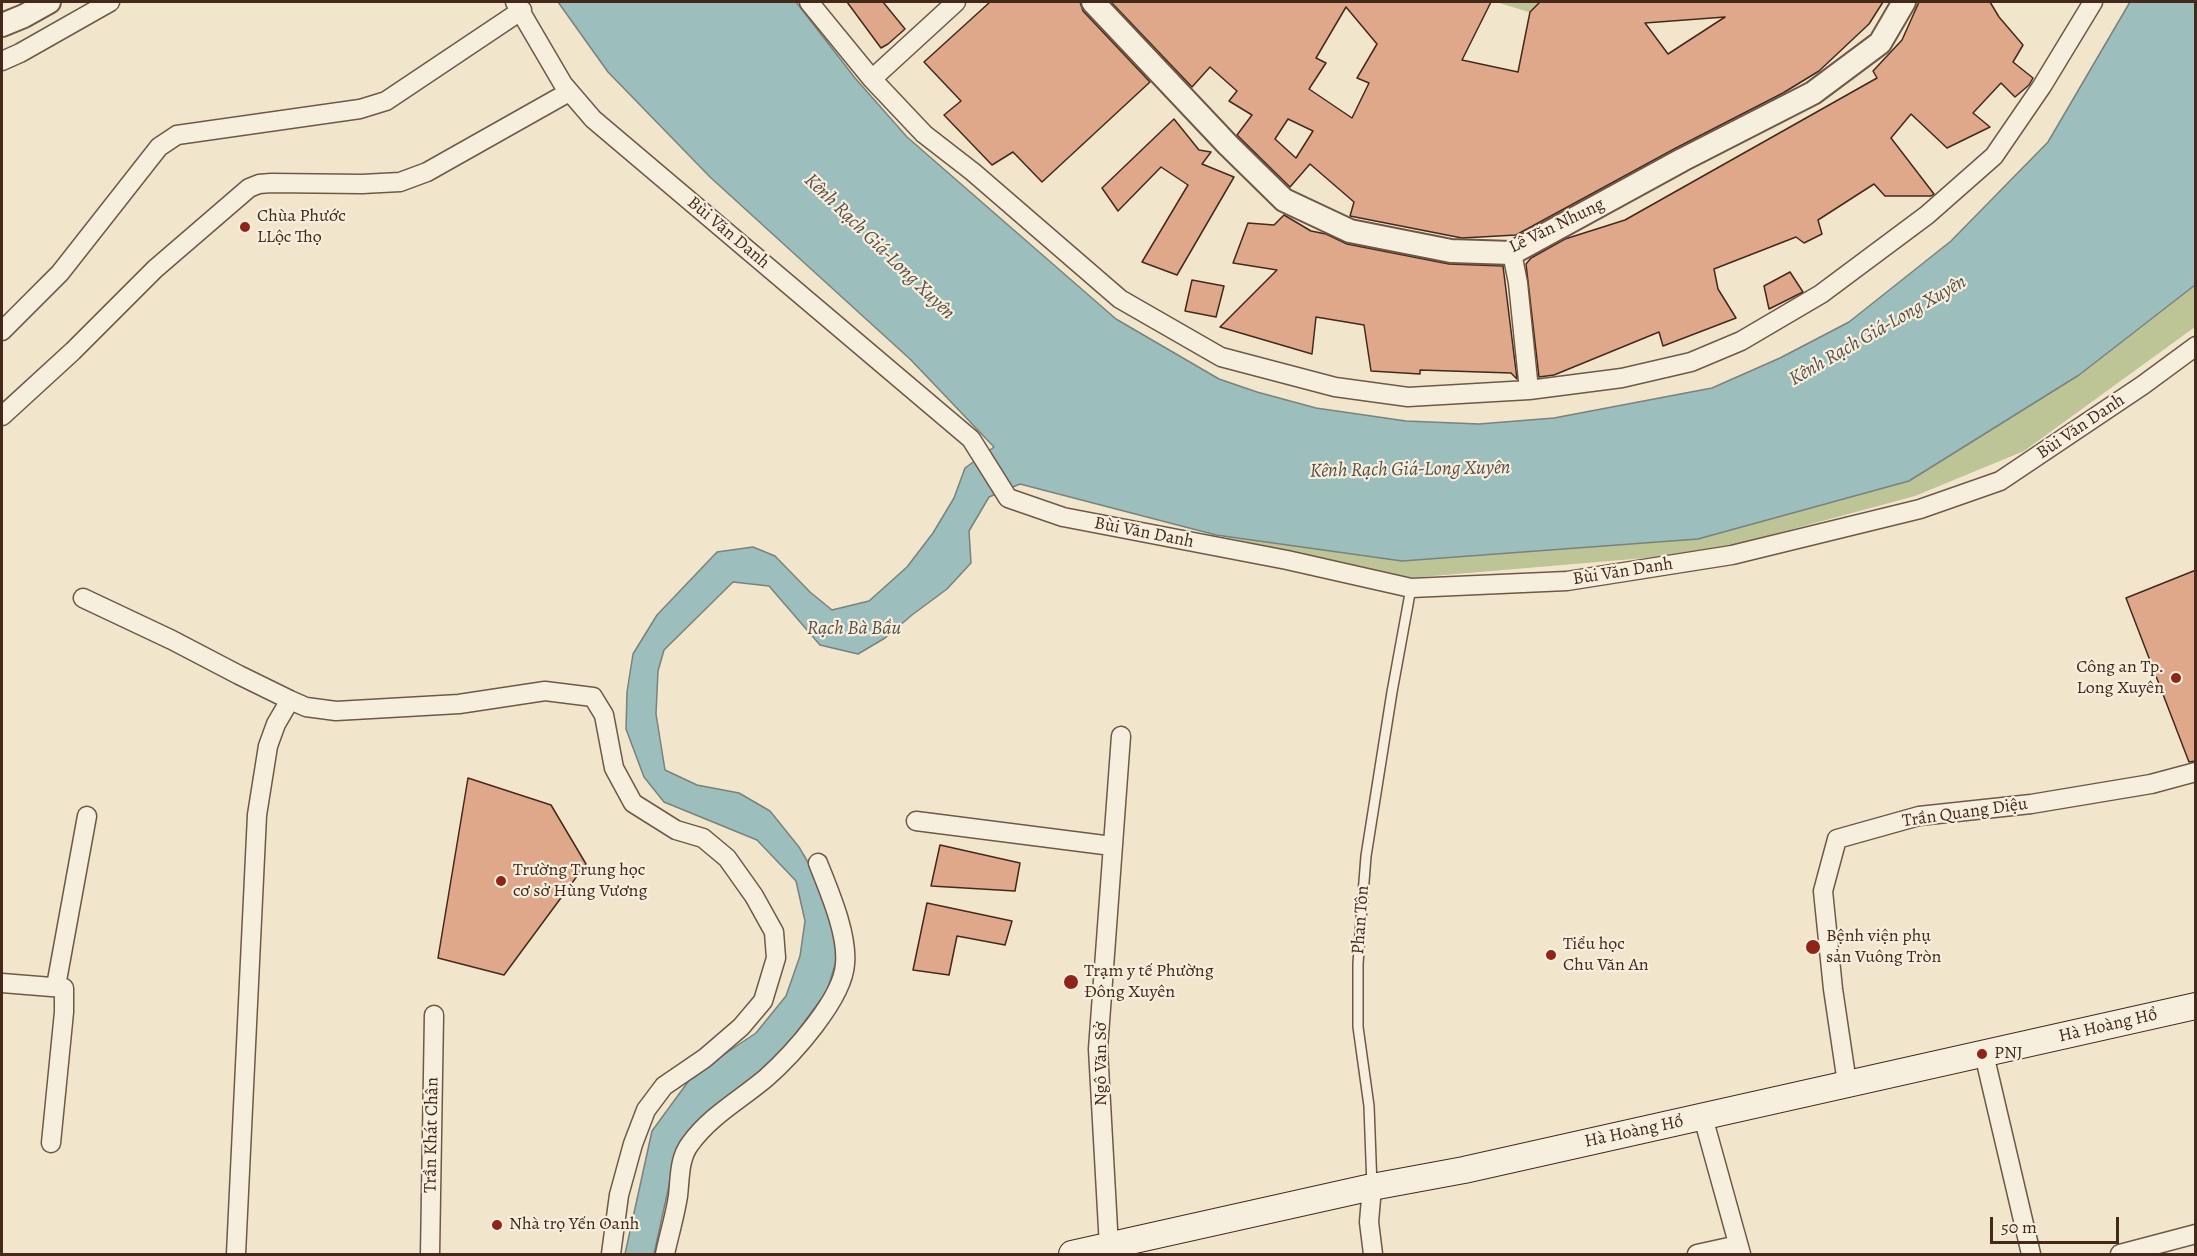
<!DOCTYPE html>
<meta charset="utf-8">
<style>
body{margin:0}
#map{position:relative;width:2197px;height:1256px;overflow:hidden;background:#f1e6cc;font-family:Alegreya,serif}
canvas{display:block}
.frame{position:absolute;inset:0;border:3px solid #44291b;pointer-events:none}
.scale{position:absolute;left:1990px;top:1217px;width:129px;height:27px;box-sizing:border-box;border:3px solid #44291b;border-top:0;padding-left:8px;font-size:18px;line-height:21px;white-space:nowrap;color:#44291b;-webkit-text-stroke:4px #f6efde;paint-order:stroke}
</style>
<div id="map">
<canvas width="2197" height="1256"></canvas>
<div class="frame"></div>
<div class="scale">50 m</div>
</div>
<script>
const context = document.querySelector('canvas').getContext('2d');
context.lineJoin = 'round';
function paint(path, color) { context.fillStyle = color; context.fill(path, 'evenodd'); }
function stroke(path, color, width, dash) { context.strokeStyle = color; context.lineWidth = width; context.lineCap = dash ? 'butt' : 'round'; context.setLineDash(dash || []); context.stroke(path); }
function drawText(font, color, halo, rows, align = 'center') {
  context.font = font + ' Alegreya,serif'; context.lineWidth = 4.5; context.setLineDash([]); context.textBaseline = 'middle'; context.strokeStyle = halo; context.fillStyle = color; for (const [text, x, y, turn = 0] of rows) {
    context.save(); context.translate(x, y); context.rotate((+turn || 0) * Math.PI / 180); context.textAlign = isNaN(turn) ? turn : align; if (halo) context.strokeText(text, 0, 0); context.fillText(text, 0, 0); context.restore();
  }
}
const green = new Path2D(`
 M 1496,2 L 1540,2 L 1529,12 Z
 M 2195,285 L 2195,327 L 2024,451 L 1915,496 L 1704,553 L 1409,578 L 1216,535 L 1402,561 L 2079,375 Z`);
const water = new Path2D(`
 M 558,2 L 796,2 L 855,78 L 907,137 L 1116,319 L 1219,379 L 1257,392 L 1316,408 L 1406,421 L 1479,424 L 1554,418 L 1712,388 L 1780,358 L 1849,322 L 1951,241 L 2048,142 L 2130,2 L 2195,2 L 2195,285 L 2079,375 L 1909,481 L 1698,539 L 1402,561 L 1216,535 L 1020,484 L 989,497 L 969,531 L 971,563 L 947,589 L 912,615 L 885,638 L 858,654 L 820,645 L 769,586 L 733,582 L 664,650 L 658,671 L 656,714 L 665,770 L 697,785 L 739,793 L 770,811 L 799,847 L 816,876 L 831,918 L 838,955 L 827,991 L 797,1032 L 776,1057 L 703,1122 L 677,1149 L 654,1254 L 625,1254 L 652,1131 L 693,1075 L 756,1033 L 786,996 L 800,956 L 805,921 L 796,881 L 757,840 L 664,802 L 644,777 L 626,729 L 627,692 L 633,654 L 657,615 L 717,552 L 753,547 L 775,556 L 810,592 L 832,610 L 869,601 L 907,567 L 933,533 L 954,498 L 965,468 L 994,447 L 911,360 L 710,177 L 608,72 Z`);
const building = new Path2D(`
 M 847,2 L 883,2 L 905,29 L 888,44 L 881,48 Z
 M 990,2 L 1080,2 L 1083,11 L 1150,82 L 1042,182 L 1013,152 L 992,165 L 944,115 L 961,101 L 924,62 Z
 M 1111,2 L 1491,2 L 1462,60 L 1518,72 L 1530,12 L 1540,2 L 1883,2 L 1869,24 L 1819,71 L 1783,93 L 1676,148 L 1516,235 L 1462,238 L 1350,216 L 1354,202 L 1310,164 L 1290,187 L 1237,135 L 1252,115 L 1229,101 L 1237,91 L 1210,67 L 1192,87 ZM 1346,7 L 1377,44 L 1357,78 L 1369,83 L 1352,118 L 1309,89 L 1326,63 L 1316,58 ZM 1725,17 L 1668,54 L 1645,23 ZM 1288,119 L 1313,131 L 1296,158 L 1275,139 Z
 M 1919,2 L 1990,2 L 1999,17 L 2023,45 L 2013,62 L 2033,78 L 2029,85 L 2015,97 L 2001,83 L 1973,113 L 1990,127 L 1947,148 L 1911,114 L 1891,138 L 1934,194 L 1931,196 L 1885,196 L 1874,184 L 1818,220 L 1822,234 L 1804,243 L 1796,237 L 1714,269 L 1718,289 L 1736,318 L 1663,346 L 1659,332 L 1554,375 L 1539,377 L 1526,264 L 1531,258 L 1565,239 L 1625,220 L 1877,78 L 1873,71 L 1902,40 Z
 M 1174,119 L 1199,150 L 1211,152 L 1202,164 L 1234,177 L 1177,275 L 1142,262 L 1188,185 L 1161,167 L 1118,211 L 1102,188 Z
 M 1284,215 L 1311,231 L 1326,234 L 1347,244 L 1449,264 L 1503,266 L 1517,379 L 1511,373 L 1420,370 L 1420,374 L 1371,371 L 1364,325 L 1316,317 L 1312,354 L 1220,327 L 1277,270 L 1233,263 L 1248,223 L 1274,225 Z
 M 1790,272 L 1803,292 L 1769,309 L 1764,286 Z
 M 1192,280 L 1224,286 L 1216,317 L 1185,311 Z
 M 2196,570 L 2196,761 L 2189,762 L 2126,598 Z
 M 468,778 L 551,805 L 586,864 L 504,975 L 438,958 Z
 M 940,845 L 1020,863 L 1015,891 L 931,886 Z
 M 927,903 L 1012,921 L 1005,945 L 957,936 L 949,975 L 913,970 Z`);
const service = new Path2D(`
 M 1372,1187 L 1369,1106 L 1358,1027 L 1358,964 L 1361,920 L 1366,856 L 1392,692 L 1411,588`);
const minor = new Path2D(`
 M 515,2 L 563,84 L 593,119 L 971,439 L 1008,498 L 1063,517 L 1287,560 L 1411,588 L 1567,581 L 1732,555 L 1920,509 L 2000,481 L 2143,385 L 2196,346
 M 809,2 L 872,79 L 924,134 L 973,172 L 1120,299 L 1221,357 L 1335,387 L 1408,397 L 1529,390 L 1622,378 L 1691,362 L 1741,341 L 1821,294 L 1927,215 L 1994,156 L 2042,86 L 2093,2
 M 2,61 L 20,53 L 110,2
 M 872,79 L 956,2
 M 1512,253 L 1518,283 L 1529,390
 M 2,331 L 60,273 L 159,147 L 177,135 L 360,109 L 386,101 L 522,10
 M 2,416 L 73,351 L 155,269 L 249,188 L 259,184 L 271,183 L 362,184 L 400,182 L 427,172 L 569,92
 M 83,598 L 172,640 L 239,675 L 290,700 L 276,724 L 268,746 L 257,815 L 236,1254
 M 290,700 L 306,707 L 336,711 L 459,704 L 545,691 L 593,697 L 604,715 L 614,768 L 633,803 L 676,830 L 703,838 L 727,858 L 754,896 L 774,932 L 776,958 L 763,1001 L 741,1027 L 705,1058 L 664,1086 L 646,1110 L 633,1144 L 619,1195 L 611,1254
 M 916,821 L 1112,846
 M 2,983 L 64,988 L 64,1012 L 51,1143
 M 56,986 L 87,816
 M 1984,1054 L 2031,1254
 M 1847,1083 L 1833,989 L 1823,891 L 1837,839 L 1919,816 L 2031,804 L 2151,784 L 2196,772
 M 1703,1117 L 1741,1254
 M 1372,1187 L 1369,1222 L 1373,1254
 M 1109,1247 L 1098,1049 L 1121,736
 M 430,1254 L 434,1015
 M 665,1254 C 669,1235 675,1216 678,1196 C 680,1179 679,1158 690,1144 C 710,1116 740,1100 766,1078 C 792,1055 843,999 845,964 C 848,934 829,891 818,863
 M 1697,1254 L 1738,1245
 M 2120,1254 L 2196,1234`);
const tertiary = new Path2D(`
 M 1093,2 L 1228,145 L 1284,200 L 1350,231 L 1451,251 L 1512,253 L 1682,160 L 1813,93 L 1880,43 L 1904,2
 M 2,25 L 24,16 L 49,2`);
const secondary = new Path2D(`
 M 1072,1254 L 1372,1187 L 1464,1170 L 2196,1006`);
const markers = [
 [245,227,6,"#8f2418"],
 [2176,678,6,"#8f2418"],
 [501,881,6,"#8f2418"],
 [1813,947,8,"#8f2418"],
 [1551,955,6,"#8f2418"],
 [1071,982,8,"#8f2418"],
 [1982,1054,6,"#8f2418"],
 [497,1225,6,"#8f2418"]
];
const poiNames = [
 ["Chùa Phước",257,217],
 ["LLộc Thọ",257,238],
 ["Công an Tp.",2164,668,"right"],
 ["Long Xuyên",2164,689,"right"],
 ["Trường Trung học",513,871],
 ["cơ sở Hùng Vương",513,892],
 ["Bệnh viện phụ",1826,937],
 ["sản Vuông Tròn",1826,958],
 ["Tiểu học",1563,945],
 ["Chu Văn An",1563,966],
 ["Trạm y tế Phường",1084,972],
 ["Đông Xuyên",1084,993],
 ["PNJ",1994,1054],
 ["Nhà trọ Yến Oanh",509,1225]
];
const streetNames = [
 ["Lê Văn Nhung",1557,226,-26],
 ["Bùi Văn Danh",728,233,40],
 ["Bùi Văn Danh",2081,427,-34],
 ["Bùi Văn Danh",1144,533,11],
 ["Bùi Văn Danh",1623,572,-9],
 ["Trần Quang Diệu",1965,813,-8],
 ["Phan Tôn",1361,920,-86],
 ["Hà Hoàng Hổ",2108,1026,-13],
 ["Ngô Văn Sở",1102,1064,-90],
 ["Hà Hoàng Hổ",1634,1132,-12],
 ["Trần Khát Chân",432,1135,-89]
];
const waterNames = [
 ["Kênh Rạch Giá-Long Xuyên",879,247,44],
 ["Kênh Rạch Giá-Long Xuyên",1878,331,-30],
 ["Kênh Rạch Giá-Long Xuyên",1410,470,-1],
 ["Rạch Bà Bầu",854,629]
];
paint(green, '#bdc496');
paint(water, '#9cbebd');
stroke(water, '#79827c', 1.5);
paint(building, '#e0a88b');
stroke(building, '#44291b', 1.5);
stroke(service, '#6f5847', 12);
stroke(minor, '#6f5847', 21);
stroke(tertiary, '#6f5847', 26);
stroke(secondary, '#44291b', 28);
stroke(service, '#f6efde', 9);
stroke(minor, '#f6efde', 18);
stroke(tertiary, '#f6efde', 22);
stroke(secondary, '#f6efde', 26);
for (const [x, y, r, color] of markers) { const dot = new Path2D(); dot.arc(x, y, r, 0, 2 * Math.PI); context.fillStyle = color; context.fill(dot); stroke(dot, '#f6efde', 2); }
drawText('18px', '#44291b', '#f6efde', poiNames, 'left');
drawText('18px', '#44291b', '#f6efde', streetNames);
drawText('italic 20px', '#5a4e44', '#f6efde', waterNames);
</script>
